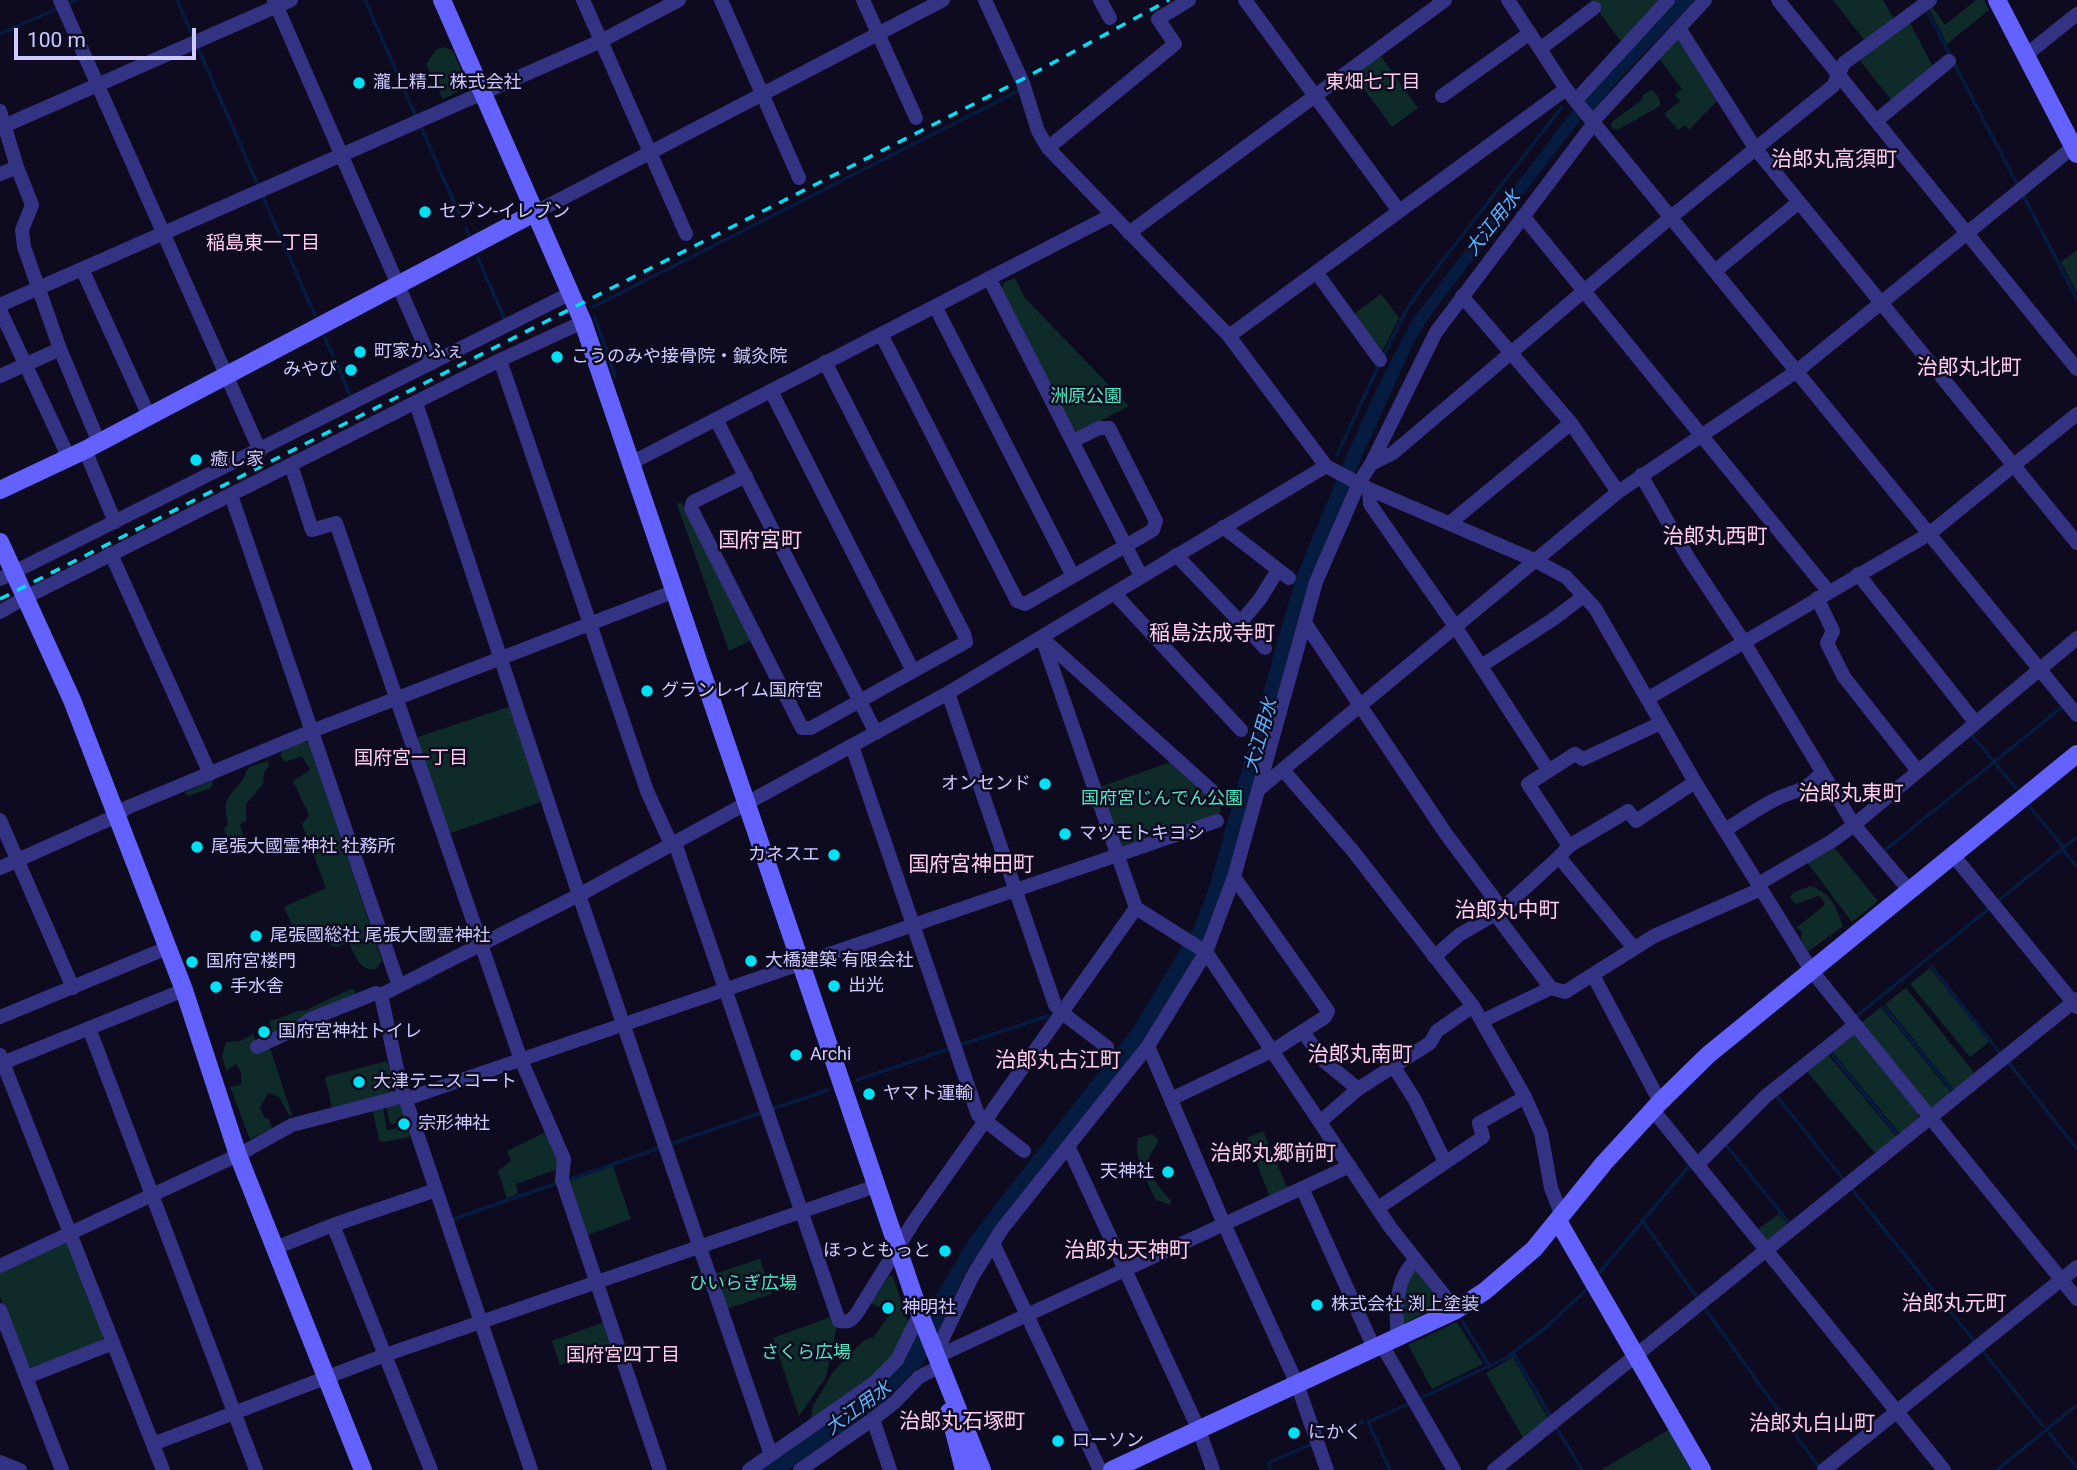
<!DOCTYPE html>
<meta charset="utf-8">
<style>
body{margin:0}
#map{position:relative;width:2077px;height:1470px;overflow:hidden;background:#0e0b20;font-family:Roboto,sans-serif}
canvas{display:block}
.scale{position:absolute;left:14px;top:28px;width:182px;height:32px;box-sizing:border-box;border:4px solid #cfcaff;border-top:0;padding-left:9px;font-size:21px;line-height:24px;white-space:nowrap;color:#cfcaff;-webkit-text-stroke:5px #0e0b20;paint-order:stroke}
</style>
<div id="map">
<canvas width="2077" height="1470"></canvas>
<div class="scale">100 m</div>
</div>
<script>
const context = document.querySelector('canvas').getContext('2d');
context.lineJoin = 'round';
function paint(path, color) { context.fillStyle = color; context.fill(path, 'evenodd'); }
function stroke(path, color, width, dash) { context.strokeStyle = color; context.lineWidth = width; context.lineCap = dash ? 'butt' : 'round'; context.setLineDash(dash || []); context.stroke(path); }
function drawText(font, color, halo, rows, align = 'center') {
  context.font = font + ' Roboto,"Noto Sans JP",sans-serif'; context.lineWidth = 5; context.setLineDash([]); context.textBaseline = 'middle'; context.strokeStyle = halo; context.fillStyle = color; for (const [text, x, y, turn = 0] of rows) {
    context.save(); context.translate(x, y); context.rotate((+turn || 0) * Math.PI / 180); context.textAlign = isNaN(turn) ? turn : align; if (halo) context.strokeText(text, 0, 0); context.fillText(text, 0, 0); context.restore();
  }
}
const green = new Path2D(`
 M 1590,0 L 1665,0 L 1623,44 Z
 M 1833,0 L 1883,0 L 1894,19 L 1865,41 Z
 M 1976,0 L 1984,0 L 1989,10 L 1947,44 L 1928,7 L 1931,5 L 1945,25 Z
 M 1909,21 L 1933,67 L 1892,101 L 1858,58 Z
 M 1677,36 L 1719,99 L 1689,130 L 1685,125 L 1678,130 L 1664,114 L 1680,101 L 1675,95 L 1682,89 L 1657,56 Z
 M 444,47 L 453,51 L 463,74 L 455,79 L 458,92 L 443,99 L 426,64 L 436,50 Z
 M 1380,55 L 1418,108 L 1392,127 L 1353,74 Z
 M 1651,90 C 1657,93 1661,99 1660,106 L 1617,130 L 1611,127 L 1612,122 L 1642,100 L 1643,95 Z
 M 2077,250 L 2077,293 L 2061,262 Z
 M 1015,278 L 1025,298 L 1129,406 L 1079,432 L 1074,430 L 1002,288 L 1005,282 Z
 M 1381,294 L 1399,318 L 1380,356 L 1351,316 Z
 M 681,502 L 752,640 L 729,651 L 677,504 Z
 M 511,706 L 544,801 L 448,834 L 415,738 Z
 M 304,741 L 309,743 L 382,961 L 376,969 C 358,972 356,954 348,942 L 338,947 L 332,946 L 322,936 L 303,943 L 295,932 L 284,907 L 326,888 L 302,824 L 309,815 L 293,781 L 310,770 L 302,756 L 285,762 L 280,756 L 283,750 Z
 M 268,761 L 269,766 L 264,773 L 263,784 L 246,804 L 246,821 L 240,824 L 245,844 L 230,848 L 224,829 L 228,824 C 223,801 226,799 241,782 C 245,777 245,772 249,767 Z
 M 1173,761 L 1221,805 L 1220,813 L 1122,846 L 1100,787 Z
 M 211,780 L 213,785 L 210,788 L 189,796 L 184,793 Z
 M 1833,846 L 1878,901 L 1852,922 L 1806,861 Z
 M 1811,886 C 1833,894 1835,906 1843,926 L 1809,951 L 1806,949 L 1801,938 L 1802,932 L 1796,928 L 1825,905 L 1821,897 L 1818,896 L 1795,904 L 1790,897 L 1794,892 Z
 M 1930,968 L 1989,1042 L 1970,1057 L 1910,984 Z
 M 1906,988 L 1973,1071 L 1973,1077 L 1955,1091 L 1885,1004 Z
 M 351,989 L 355,990 L 355,995 L 273,1034 L 269,1020 C 283,1020 293,1010 306,1010 Z
 M 1881,1007 L 1952,1094 L 1936,1107 L 1929,1107 L 1861,1023 Z
 M 1852,1031 L 1918,1112 L 1919,1122 L 1902,1136 L 1830,1049 Z
 M 253,1034 L 256,1041 L 271,1051 L 292,1115 L 290,1117 L 279,1097 L 268,1093 L 260,1108 L 265,1118 L 269,1119 L 272,1128 L 250,1139 L 230,1087 L 241,1085 L 241,1072 L 236,1064 L 226,1071 L 222,1056 L 226,1042 L 240,1041 Z
 M 1826,1052 L 1898,1139 L 1882,1153 L 1874,1152 L 1805,1069 Z
 M 387,1061 L 394,1087 L 393,1093 L 332,1108 L 325,1077 Z
 M 396,1103 L 402,1106 L 405,1117 C 403,1122 395,1125 390,1123 L 386,1107 Z
 M 383,1108 L 387,1130 L 407,1126 L 410,1137 L 383,1142 L 379,1140 L 373,1111 L 375,1109 Z
 M 1263,1131 L 1288,1190 L 1270,1197 L 1247,1138 Z
 M 546,1132 L 559,1162 L 558,1169 L 516,1184 L 518,1194 L 507,1198 L 498,1171 L 511,1161 L 507,1151 Z
 M 1152,1134 L 1158,1139 C 1157,1147 1153,1149 1150,1155 C 1142,1172 1162,1189 1171,1201 L 1171,1205 L 1156,1200 C 1148,1183 1133,1157 1138,1138 Z
 M 613,1166 L 631,1219 L 585,1236 L 567,1182 Z
 M 1779,1214 L 1790,1227 L 1770,1243 L 1755,1231 Z
 M 64,1241 L 68,1244 L 104,1335 L 102,1341 L 32,1368 L 27,1366 L 0,1296 L 0,1270 Z
 M 760,1259 L 772,1294 L 726,1309 L 714,1274 Z
 M 1414,1267 L 1442,1299 L 1440,1305 L 1403,1324 L 1402,1292 Z
 M 890,1275 L 893,1277 L 908,1322 L 895,1355 L 876,1376 L 811,1420 L 812,1408 L 833,1372 L 863,1341 L 874,1337 L 891,1312 L 892,1306 L 887,1302 L 878,1307 L 871,1303 Z
 M 833,1316 L 837,1325 L 826,1377 L 799,1416 L 773,1338 Z
 M 604,1322 L 613,1347 L 560,1365 L 552,1341 Z
 M 1457,1322 L 1483,1364 L 1432,1389 L 1408,1345 Z
 M 1513,1357 L 1549,1420 L 1525,1441 L 1486,1373 Z
 M 1670,1429 L 1694,1470 L 1601,1470 Z`);
const water = new Path2D(`
 M 1674,0 L 1696,0 L 1625,73 L 1594,110 L 1585,114 L 1432,313 L 1414,342 L 1357,468 L 1226,885 L 1204,943 L 1147,1037 L 965,1273 L 923,1365 C 909,1372 896,1392 883,1403 L 788,1470 L 759,1470 L 897,1369 L 909,1353 L 909,1345 L 924,1316 L 969,1239 L 1133,1028 L 1194,927 L 1209,888 L 1285,614 L 1299,570 L 1345,459 L 1376,390 L 1412,320 L 1576,106 Z`);
const stream = new Path2D(`
 M 177,0 L 194,39
 M 365,0 L 416,116
 M 68,4 L 77,0
 M 1926,9 L 2017,184
 M 0,34 L 59,8
 M 198,48 L 258,185
 M 421,127 L 461,218
 M 262,195 L 315,315
 M 2023,195 L 2077,299
 M 466,228 L 469,236
 M 478,258 L 505,320
 M 593,307 L 1018,91
 M 595,318 L 609,357
 M 325,338 L 351,397
 M 1383,357 L 1407,309 L 1426,282 L 1562,107
 M 610,362 L 615,376
 M 1337,455 L 1379,365
 M 1970,733 L 2016,788
 M 2030,807 L 2064,848
 M 2063,850 L 2077,867
 M 1884,851 L 2062,707
 M 1998,901 L 2077,837
 M 1931,966 L 2000,1053
 M 419,983 L 431,978
 M 1884,1007 L 1952,1090
 M 1858,1015 L 1990,908
 M 960,1045 L 1048,1016
 M 1830,1052 L 1897,1134
 M 2008,1062 L 2077,1149
 M 857,1080 L 949,1049
 M 1775,1094 L 1844,1180
 M 772,1109 L 828,1090
 M 671,1144 L 760,1113
 M 1725,1144 L 1790,1224
 M 568,1180 L 659,1148
 M 1851,1188 L 1974,1341
 M 454,1219 L 557,1183
 M 1642,1220 L 1698,1299
 M 1600,1272 L 1689,1166
 M 1703,1306 L 1819,1467
 M 1463,1322 L 1490,1367
 M 1982,1350 L 2043,1426
 M 1513,1353 L 1551,1417
 M 1419,1399 L 1506,1358 L 1543,1330 L 1587,1289
 M 1556,1427 L 1582,1470
 M 2049,1433 L 2077,1468
 M 1325,1438 L 1363,1422
 M 1271,1470 L 1268,1463 L 1314,1443
 M 1390,1470 L 1368,1422 L 1408,1404
 M 1997,1470 L 2077,1405`);
const street = new Path2D(`
 M 60,0 L 260,451
 M 274,0 L 432,363
 M 583,0 L 686,234
 M 721,0 L 799,178
 M 863,0 L 916,118
 M 985,0 L 1023,83 L 1038,131 L 1048,148 L 1229,336 L 1326,466 L 1369,489 L 1534,560 L 1566,577 L 1595,608 L 1695,782 L 1811,970 L 2077,1299
 M 1100,0 L 1110,18
 M 1245,0 L 1399,211
 M 1508,0 L 1566,89 L 2077,715
 M 1778,0 L 2077,369
 M 1679,28 L 1755,148 L 2077,543
 M 1540,49 L 1594,8
 M 2026,55 L 2077,14
 M 1442,96 L 1530,33
 M 1576,100 L 1668,0
 M 0,111 L 17,167 L 32,205 L 22,230 L 24,247 L 60,349 L 99,443
 M 1593,121 L 1705,0
 M 1876,121 L 1949,61
 M 4,126 L 291,0
 M 1048,148 L 1175,44 L 1158,19 L 1189,0
 M 0,174 L 17,167
 M 536,212 L 943,0
 M 1523,216 L 1828,591
 M 1129,233 L 1445,0
 M 82,269 L 149,416
 M 1715,271 L 1799,202
 M 1316,272 L 1380,360
 M 989,278 L 1141,576
 M 1462,296 L 1571,423 L 1618,492
 M 0,305 L 601,41 L 679,0
 M 935,306 L 1073,576
 M 0,310 L 69,458
 M 881,334 L 1017,601 L 1025,604 L 1153,530 L 1156,521 L 1109,428 L 1099,428 L 1073,441
 M 1229,336 L 1566,89
 M 500,360 L 647,791 L 671,844
 M 0,376 L 60,349
 M 771,391 L 913,671
 M 416,403 L 579,895 L 771,1455
 M 716,419 L 876,733
 M 85,450 L 115,522
 M 631,463 L 1112,215
 M 1371,464 L 1436,332 L 1594,123
 M 291,465 L 312,530 L 336,523 L 521,1060 L 564,1159 L 562,1180 L 660,1470
 M 1641,475 L 1689,559 L 1744,642 L 1854,825 L 1909,890
 M 746,476 L 693,502 L 691,508 L 802,728 L 811,728 L 966,642 L 964,634 L 825,362
 M 1369,489 L 1370,504 L 1455,626 L 1548,770
 M 231,495 L 399,986
 M 1451,522 L 1571,423
 M 1223,527 L 1289,578
 M 111,554 L 210,774
 M 1176,555 L 1265,648
 M 1858,574 L 1975,722
 M 0,579 L 571,293
 M 1114,593 L 1241,730
 M 1817,598 L 1833,631 L 1827,643 L 1844,677 L 1918,771
 M 0,612 L 26,597 L 500,360 L 583,322
 M 1240,623 L 1260,599 L 1278,570
 M 1305,623 L 1446,834 L 1502,909 L 1495,914 L 1551,988 L 1565,992 L 1654,936 L 1761,889
 M 1042,638 L 1136,908 L 1206,952 L 1390,1227 L 1456,1310
 M 1043,639 L 1221,799
 M 1481,666 L 1552,620 L 1584,596
 M 948,693 L 1055,1005 L 1061,1012 L 1107,1047
 M 1647,699 L 1929,534 L 2077,414
 M 852,746 L 978,1115 L 1024,1151
 M 1283,770 L 1353,851 L 1473,1006 L 1525,1097 L 1541,1133 L 1551,1188 L 1562,1216
 M 1258,790 L 1618,492 L 1797,371 L 2077,144
 M 0,820 L 73,988
 M 1725,830 C 1741,820 1757,809 1774,800 C 1796,789 1804,793 1822,772
 M 675,843 L 839,1321 C 848,1323 852,1320 857,1313 L 914,1221 L 1136,908
 M 1569,846 L 1628,811 L 1636,821 L 1695,782
 M 1953,855 L 2077,1007
 M 0,868 L 116,816 L 126,808 L 312,731 L 675,591
 M 1758,884 L 1832,841 L 1854,825 L 2077,638
 M 1502,909 L 1559,857
 M 1634,948 L 1559,857 L 1569,846 L 1528,784 L 1575,754 L 1583,759 L 1661,723
 M 1434,957 L 1459,935 L 1495,914
 M 1593,975 L 1660,1102
 M 0,1017 L 167,948
 M 1482,1021 L 1551,988
 M 89,1028 L 256,1470
 M 1303,1032 L 1324,1061 L 1358,1089
 M 1148,1046 L 1224,1224 L 1297,1384 L 1327,1470
 M 257,1047 L 300,1027 L 311,1019 L 376,993 L 381,995
 M 0,1055 L 163,1470
 M 0,1064 L 184,990
 M 1394,1067 L 1415,1100 L 1445,1162
 M 406,1099 L 1217,821
 M 1171,1099 L 1274,1050 L 1325,1017 L 1328,1011 L 1234,877
 M 1653,1110 L 1944,1470
 M 1320,1122 L 1358,1089 L 1430,1043 L 1437,1031 L 1473,1006
 M 1068,1146 L 1199,1430 L 1213,1470
 M 1697,1165 L 1766,1096 L 1855,1025
 M 1302,1188 L 1374,1348
 M 1378,1208 L 1483,1137 L 1479,1123 L 1525,1097
 M 333,1225 L 431,1470
 M 993,1243 L 1100,1470
 M 275,1248 L 333,1225 L 436,1190
 M 0,1266 L 238,1155 L 292,1125 L 404,1096
 M 0,1310 L 62,1470
 M 1398,1337 C 1395,1311 1395,1278 1416,1260
 M 1382,1345 L 1454,1470
 M 935,1355 L 972,1277 L 1002,1229 L 1148,1046 L 1206,952 L 1234,877 L 1316,582 L 1359,483 L 1371,464 L 1393,453 L 1671,217 L 1833,86 L 1844,63 L 1930,0
 M 936,1357 L 1350,1166
 M 27,1377 L 113,1343
 M 873,1419 L 890,1470
 M 153,1444 L 385,1355 L 876,1186
 M 0,1462 L 20,1470
 M 531,1470 L 400,1083 L 381,995 L 579,895 L 948,693 L 1326,466
 M 749,1470 L 874,1383 L 897,1360 L 920,1313
 M 800,1470 L 873,1419 L 895,1402 L 919,1377 L 939,1367
 M 1494,1470 L 2077,999
 M 1824,1470 L 2077,1267`);
const secondary = new Path2D(`
 M 442,0 L 583,322 L 921,1317 L 982,1470
 M 1997,0 L 2077,154
 M 0,490 L 85,450 L 536,212
 M 0,542 L 72,700 L 184,990 L 238,1155 L 363,1470
 M 1558,1221 L 1702,1470
 M 949,1412 L 964,1470
 M 1112,1470 L 1456,1310 L 1485,1291 L 1534,1249 L 1604,1163 L 1660,1102 L 1708,1055 L 2077,754`);
const rail = new Path2D(`
 M 0,599 L 1021,80 L 1169,0`);
const markers = [
 [359,83,7,"#00e1f5"],
 [425,212,7,"#00e1f5"],
 [360,352,7,"#00e1f5"],
 [557,357,7,"#00e1f5"],
 [351,370,7,"#00e1f5"],
 [196,460,7,"#00e1f5"],
 [647,691,7,"#00e1f5"],
 [1045,784,7,"#00e1f5"],
 [1065,834,7,"#00e1f5"],
 [197,847,7,"#00e1f5"],
 [834,855,7,"#00e1f5"],
 [256,936,7,"#00e1f5"],
 [751,961,7,"#00e1f5"],
 [192,962,7,"#00e1f5"],
 [834,986,7,"#00e1f5"],
 [216,987,7,"#00e1f5"],
 [264,1032,7,"#00e1f5"],
 [796,1055,7,"#00e1f5"],
 [359,1082,7,"#00e1f5"],
 [869,1094,7,"#00e1f5"],
 [404,1124,7,"#00e1f5"],
 [1168,1172,7,"#00e1f5"],
 [945,1251,7,"#00e1f5"],
 [1317,1305,7,"#00e1f5"],
 [888,1308,7,"#00e1f5"],
 [1294,1433,7,"#00e1f5"],
 [1058,1441,7,"#00e1f5"]
];
const poiNames = [
 ["瀧上精工 株式会社",373,83],
 ["セブン-イレブン",439,212],
 ["町家かふぇ",374,352],
 ["こうのみや接骨院・鍼灸院",571,357],
 ["みやび",337,370,"right"],
 ["癒し家",210,460],
 ["グランレイム国府宮",661,691],
 ["オンセンド",1031,784,"right"],
 ["マツモトキヨシ",1079,834],
 ["尾張大國霊神社 社務所",211,847],
 ["カネスエ",820,855,"right"],
 ["尾張國総社 尾張大國霊神社",270,936],
 ["大橋建築 有限会社",765,961],
 ["国府宮楼門",206,962],
 ["出光",848,986],
 ["手水舎",230,987],
 ["国府宮神社トイレ",278,1032],
 ["Archi",810,1055],
 ["大津テニスコート",373,1082],
 ["ヤマト運輸",883,1094],
 ["宗形神社",418,1124],
 ["天神社",1154,1172,"right"],
 ["ほっともっと",931,1251,"right"],
 ["株式会社 渕上塗装",1331,1305],
 ["神明社",902,1308],
 ["にかく",1308,1433],
 ["ローソン",1072,1441]
];
const parkNames = [
 ["洲原公園",1086,397],
 ["国府宮じんでん公園",1162,799],
 ["ひいらぎ広場",743,1284],
 ["さくら広場",806,1353]
];
const neighbourhoodNames = [
 ["東畑七丁目",1373,83],
 ["稲島東一丁目",263,244],
 ["国府宮一丁目",411,759],
 ["国府宮四丁目",623,1356]
];
const waterNames = [
 ["大江用水",1494,224,-52],
 ["大江用水",1262,736,-74],
 ["大江用水",859,1409,-36]
];
const quarterNames = [
 ["治郎丸高須町",1834,161],
 ["治郎丸北町",1969,369],
 ["治郎丸西町",1715,538],
 ["国府宮町",760,542],
 ["稲島法成寺町",1212,635],
 ["治郎丸東町",1851,795],
 ["国府宮神田町",971,866],
 ["治郎丸中町",1507,912],
 ["治郎丸南町",1360,1056],
 ["治郎丸古江町",1058,1062],
 ["治郎丸郷前町",1273,1155],
 ["治郎丸天神町",1127,1252],
 ["治郎丸元町",1954,1305],
 ["治郎丸石塚町",962,1423],
 ["治郎丸白山町",1812,1425]
];
paint(green, '#0e2b29');
paint(water, '#051b3f');
stroke(stream, '#051b3f', 3.5);
stroke(street, '#343283', 14);
stroke(secondary, '#6361ff', 18);
stroke(rail, '#00e1f5', 3.5, [10, 9]);
for (const [x, y, r, color] of markers) { const dot = new Path2D(); dot.arc(x, y, r, 0, 2 * Math.PI); context.fillStyle = color; context.fill(dot); stroke(dot, '#0e0b20', 2.5); }
drawText('18px', '#cfcaff', '#0e0b20', poiNames, 'left');
drawText('18px', '#4ee7be', '#0e0b20', parkNames);
drawText('19px', '#ffcced', '#0e0b20', neighbourhoodNames);
drawText('italic 19px', '#58b5ff', '#0e0b20', waterNames);
drawText('21px', '#ffcced', '#0e0b20', quarterNames);
</script>
